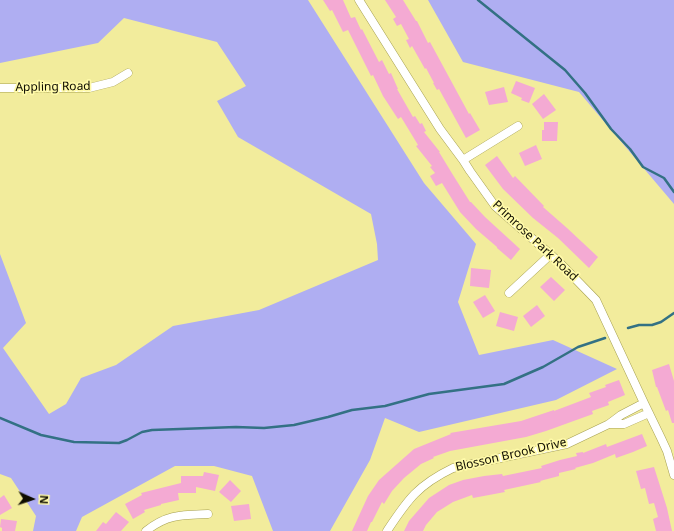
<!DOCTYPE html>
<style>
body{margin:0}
#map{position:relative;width:674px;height:531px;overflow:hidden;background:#f2ec9c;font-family:"Noto Sans",sans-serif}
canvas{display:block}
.north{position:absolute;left:12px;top:479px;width:40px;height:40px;-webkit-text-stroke:3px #fffaa9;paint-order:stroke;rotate:93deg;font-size:11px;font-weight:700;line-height:16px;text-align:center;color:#0f0d00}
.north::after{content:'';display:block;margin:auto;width:14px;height:18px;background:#0f0d00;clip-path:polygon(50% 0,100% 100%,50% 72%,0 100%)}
</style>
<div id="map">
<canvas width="674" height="531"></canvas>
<div class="north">N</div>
</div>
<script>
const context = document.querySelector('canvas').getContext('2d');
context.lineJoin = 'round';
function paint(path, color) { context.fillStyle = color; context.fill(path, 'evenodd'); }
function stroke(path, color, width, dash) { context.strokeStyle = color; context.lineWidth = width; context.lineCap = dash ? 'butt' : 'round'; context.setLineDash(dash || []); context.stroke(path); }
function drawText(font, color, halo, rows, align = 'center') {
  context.font = font + ' "Noto Sans",sans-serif'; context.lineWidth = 3.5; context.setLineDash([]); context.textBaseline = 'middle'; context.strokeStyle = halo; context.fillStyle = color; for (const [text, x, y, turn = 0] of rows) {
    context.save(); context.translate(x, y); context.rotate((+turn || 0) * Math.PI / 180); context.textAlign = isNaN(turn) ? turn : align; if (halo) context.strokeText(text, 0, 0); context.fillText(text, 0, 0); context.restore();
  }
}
const forest = new Path2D(`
 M 0,0 L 308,0 L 424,183 L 476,244 L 458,302 L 479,355 L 553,340 L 617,369 L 556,400 L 419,432 L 385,418 L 370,460 L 330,531 L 273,531 L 252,476 L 214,466 L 175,466 L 82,517 L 76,531 L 33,531 L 36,516 L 11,478 L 0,474 L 0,254 L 26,323 L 3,348 L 49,414 L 66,404 L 81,378 L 116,365 L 173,326 L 259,310 L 378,260 L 377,244 L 371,214 L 238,137 L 217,101 L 246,86 L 217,42 L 124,18 L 98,43 L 0,63 Z
 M 428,0 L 674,0 L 674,204 L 579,92 L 463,62 Z`);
const stream = new Path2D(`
 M 478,0 L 565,70 L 585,93 L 611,129 L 630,149 L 643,167 L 664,178 L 674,192
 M 628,328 L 639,325 L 652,325 L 661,322 L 674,313
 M 0,418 L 41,435 L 74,442 L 119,443 L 127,440 L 142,432 L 152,430 L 236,427 L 264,428 L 294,425 L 328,417 L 352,410 L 385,406 L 429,394 L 504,384 L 543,367 L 578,347 L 605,338`);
const building = new Path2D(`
 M 323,0 L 343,0 L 351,18 L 355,17 L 361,30 L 362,29 L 379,62 L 382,60 L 389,74 L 391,73 L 398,89 L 397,89 L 413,117 L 415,116 L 420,124 L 422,123 L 426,131 L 424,132 L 440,152 L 439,152 L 453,175 L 470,202 L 471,202 L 485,217 L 520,249 L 511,260 L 497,248 L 497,247 L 476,229 L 460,212 L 442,183 L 436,186 L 430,176 L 435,173 L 430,167 L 432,166 L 416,146 L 418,145 L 401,117 L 398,119 L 383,96 L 373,75 L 371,76 L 348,30 L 343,32 L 332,10 L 330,11 Z
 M 385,0 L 403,0 L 416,21 L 417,21 L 428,43 L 430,42 L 469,114 L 470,113 L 480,130 L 466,138 L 439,89 L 437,90 L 433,83 L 434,83 L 426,68 L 425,69 L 412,46 L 410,48 L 406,40 L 409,39 L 401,24 L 397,26 L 393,19 L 396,17 Z
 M 516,81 L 535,88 L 529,103 L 521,100 L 522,98 L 511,93 Z
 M 504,87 L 508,102 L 489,105 L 485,92 Z
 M 544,94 L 556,110 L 543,119 L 532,104 Z
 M 544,122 L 558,122 L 557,141 L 542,141 L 542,130 L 544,130 Z
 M 536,145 L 542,159 L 525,166 L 519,153 Z
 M 497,156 L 513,178 L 515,176 L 544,206 L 543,207 L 567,228 L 598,257 L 589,268 L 558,238 L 533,218 L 503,189 L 485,165 Z
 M 471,268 L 491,270 L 489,288 L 470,286 Z
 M 551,277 L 565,290 L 554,301 L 540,287 Z
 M 485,295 L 495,311 L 483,318 L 473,302 Z
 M 537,305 L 545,316 L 531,327 L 523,316 Z
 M 500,312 L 518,317 L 514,331 L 496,326 Z
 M 669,364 L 674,381 L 674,423 L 672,423 L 668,410 L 666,411 L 657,387 L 656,387 L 652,370 Z
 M 619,380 L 625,395 L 608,402 L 609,405 L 592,411 L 593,414 L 546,431 L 526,437 L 450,451 L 433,457 L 434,458 L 421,464 L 404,478 L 392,491 L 384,504 L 382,502 L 372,522 L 371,522 L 367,531 L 352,531 L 368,496 L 379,480 L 414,449 L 451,434 L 450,433 L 521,421 L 554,410 L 554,411 L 591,397 L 589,393 L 606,387 L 605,385 Z
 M 642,434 L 647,446 L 633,452 L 616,458 L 615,454 L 593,463 L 575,468 L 576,469 L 559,473 L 559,476 L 540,481 L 541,482 L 504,490 L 505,492 L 473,498 L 472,495 L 453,502 L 437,512 L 426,525 L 423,531 L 404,531 L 409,521 L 429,498 L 449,485 L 463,480 L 484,476 L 502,474 L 503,476 L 542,468 L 541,466 L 560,460 L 577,456 L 576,453 L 583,452 L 583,453 L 606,444 L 607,447 Z
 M 654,467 L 667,508 L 672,531 L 656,531 L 653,519 L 658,517 L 654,503 L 649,504 L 645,488 L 641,489 L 636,471 Z
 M 204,472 L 219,475 L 215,491 L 196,487 L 196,493 L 178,493 L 179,500 L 161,504 L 161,505 L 144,510 L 145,512 L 133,519 L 125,504 L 142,495 L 141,493 L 181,483 L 181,476 L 203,476 Z
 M 230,480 L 241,491 L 231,502 L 219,492 Z
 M 4,495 L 12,508 L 0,515 L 0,498 Z
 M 249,504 L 251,519 L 234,521 L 231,506 Z
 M 116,512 L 129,522 L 121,531 L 96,531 L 103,522 L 106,524 Z
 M 1,519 L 17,521 L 15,531 L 2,531 L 2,528 L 0,527 Z`);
const street = new Path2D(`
 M 359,0 L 440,129 L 463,160 L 470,171 L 495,206 L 559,262 L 596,300 L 644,403 L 661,438 L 667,451 L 674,475
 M 0,88 L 89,88 L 113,82 L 128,73
 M 463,160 L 518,126
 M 509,293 L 550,255
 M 609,424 L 624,424 L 649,413
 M 146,531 C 167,514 182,515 208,514
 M 387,531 C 408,499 418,485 453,468 L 567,444 L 609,424 L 621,415 L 644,403`);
const streetNames = [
 ["Appling Road",53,87,-1],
 ["Primrose Park Road",535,241,43],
 ["Blosson Brook Drive",511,455,-13]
];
paint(forest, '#afaef2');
stroke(stream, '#337184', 2.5);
paint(building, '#f4aad3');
stroke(street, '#a6a051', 9);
stroke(street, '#fff', 8);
drawText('12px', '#0f0d00', '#fffaa9', streetNames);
</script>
